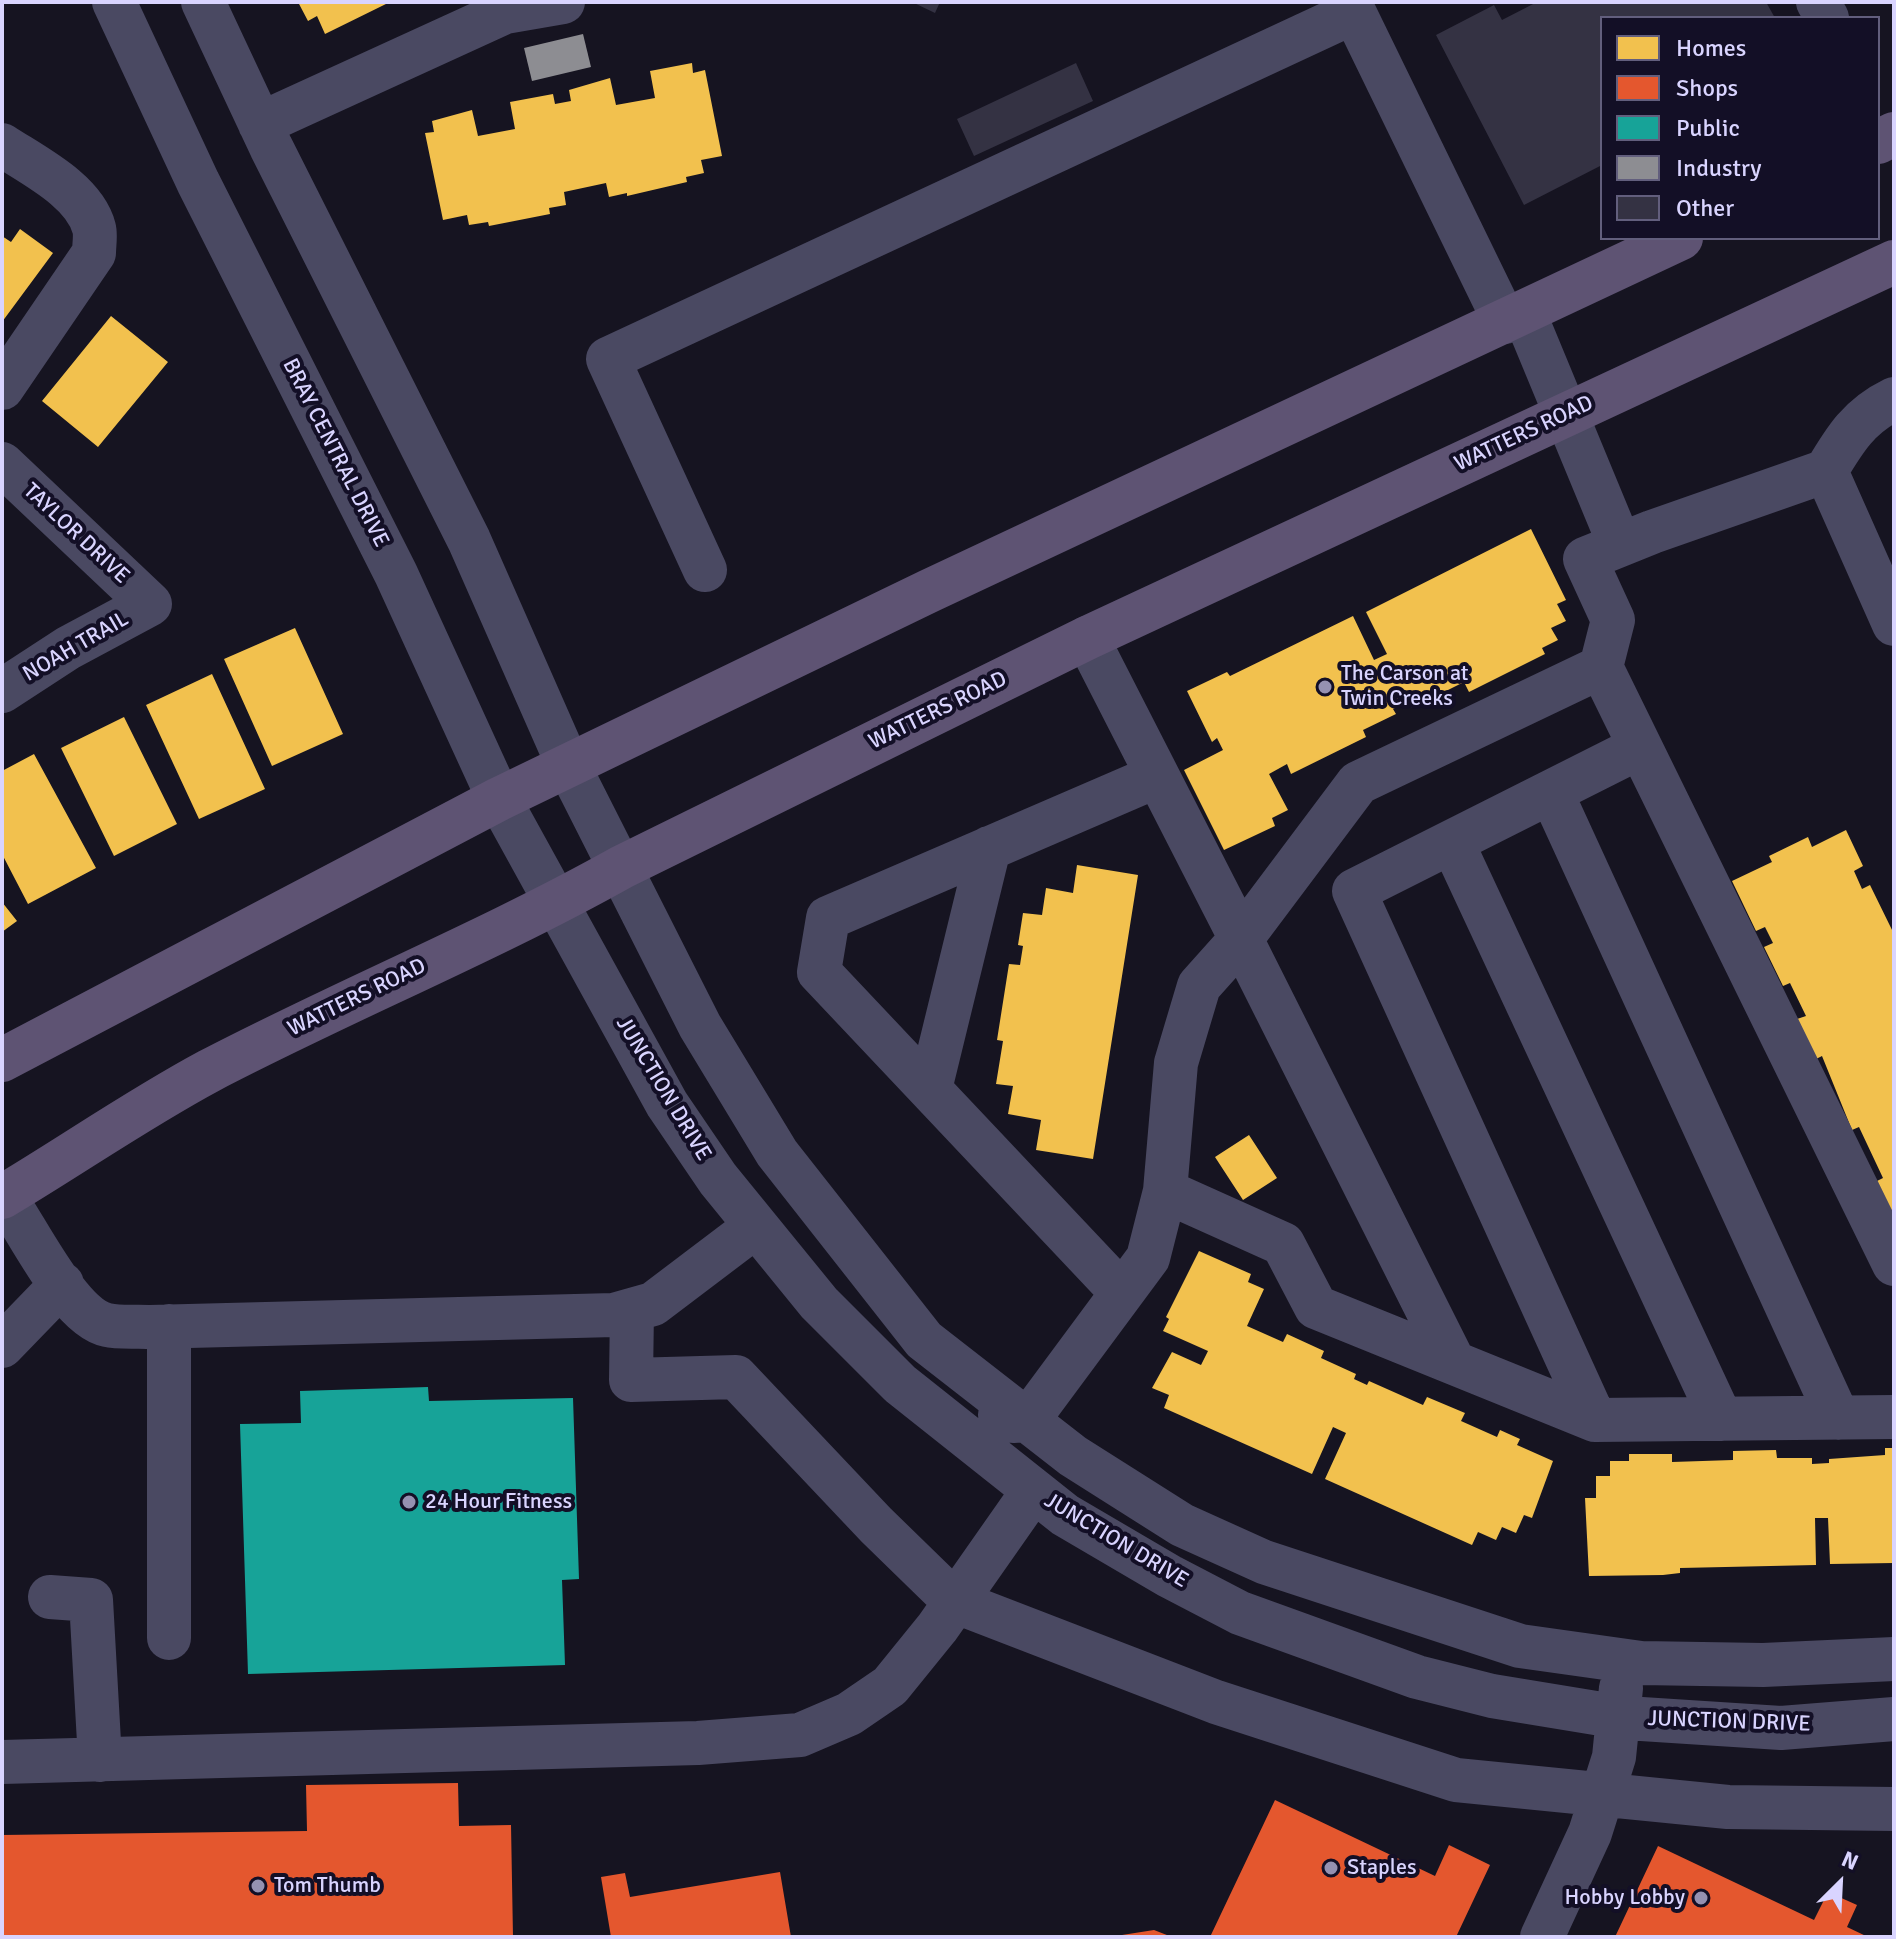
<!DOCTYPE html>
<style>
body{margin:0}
#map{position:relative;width:1896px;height:1939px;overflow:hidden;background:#161421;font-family:Signika,sans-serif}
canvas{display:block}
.frame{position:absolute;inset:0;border:4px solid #d9d4ff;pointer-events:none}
.legend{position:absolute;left:1600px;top:16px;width:280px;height:224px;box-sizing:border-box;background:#130f26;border:2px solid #625e7d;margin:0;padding:10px 14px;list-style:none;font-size:24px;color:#d9d4ff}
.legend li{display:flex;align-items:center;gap:16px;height:40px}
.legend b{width:40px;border:2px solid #625e7d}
.north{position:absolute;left:1800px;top:1843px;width:80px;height:80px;-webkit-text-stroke:6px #130f26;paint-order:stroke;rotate:24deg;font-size:22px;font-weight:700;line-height:32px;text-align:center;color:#d9d4ff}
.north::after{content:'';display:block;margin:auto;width:28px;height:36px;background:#d9d4ff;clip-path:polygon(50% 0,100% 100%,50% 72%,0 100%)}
</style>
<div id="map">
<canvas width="1896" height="1939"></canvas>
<div class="frame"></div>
<ul class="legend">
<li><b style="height:22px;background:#f2c14e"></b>Homes</li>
<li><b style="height:22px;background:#e4572e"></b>Shops</li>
<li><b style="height:22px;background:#17a398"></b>Public</li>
<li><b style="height:22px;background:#8d8d92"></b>Industry</li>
<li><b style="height:22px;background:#343243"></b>Other</li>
</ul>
<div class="north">N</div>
</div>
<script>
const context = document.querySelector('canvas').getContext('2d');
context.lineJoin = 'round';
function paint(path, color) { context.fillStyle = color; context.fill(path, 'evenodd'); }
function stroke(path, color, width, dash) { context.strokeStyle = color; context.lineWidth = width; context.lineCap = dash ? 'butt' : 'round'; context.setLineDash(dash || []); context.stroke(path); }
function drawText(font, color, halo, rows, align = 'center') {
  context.font = font + ' Signika,sans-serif'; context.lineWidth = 8; context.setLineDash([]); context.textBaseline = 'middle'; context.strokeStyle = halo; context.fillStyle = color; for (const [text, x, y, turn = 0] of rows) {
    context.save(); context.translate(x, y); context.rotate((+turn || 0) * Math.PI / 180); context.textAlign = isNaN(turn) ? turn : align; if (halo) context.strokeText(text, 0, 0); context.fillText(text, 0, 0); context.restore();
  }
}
const homes = new Path2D(`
 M 298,2 L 390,2 L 325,34 L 317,16 L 308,21 Z
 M 692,63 L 693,73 L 705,70 L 722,156 L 701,160 L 704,173 L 686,177 L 687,182 L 627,196 L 627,193 L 609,197 L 606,183 L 564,192 L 566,205 L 549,208 L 550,214 L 489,226 L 488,222 L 469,225 L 467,215 L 443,220 L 425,133 L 434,132 L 432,121 L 472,110 L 478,136 L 515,129 L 510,102 L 553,94 L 555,104 L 571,101 L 569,90 L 610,78 L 616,105 L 655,98 L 650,71 Z
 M 20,229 L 53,253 L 2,322 L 2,236 L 11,242 Z
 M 111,316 L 168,362 L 98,447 L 42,401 Z
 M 1531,529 L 1566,600 L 1557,604 L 1566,621 L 1551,628 L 1558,640 L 1542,648 L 1545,654 L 1469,692 L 1464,682 L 1412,708 L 1409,702 L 1393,709 L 1396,714 L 1363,730 L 1366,737 L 1291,774 L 1287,764 L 1269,774 L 1288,810 L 1272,818 L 1275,826 L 1224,850 L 1184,770 L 1223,750 L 1217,738 L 1212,742 L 1187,691 L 1227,672 L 1230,676 L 1353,616 L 1374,660 L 1387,654 L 1366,612 Z
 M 295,628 L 343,734 L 272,766 L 224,659 Z
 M 212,674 L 265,789 L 199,819 L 146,705 Z
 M 124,717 L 177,824 L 114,856 L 61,748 Z
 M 34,754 L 96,868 L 28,904 L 2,854 L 2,771 Z
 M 1846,830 L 1863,866 L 1854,871 L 1862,889 L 1870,885 L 1894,934 L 1894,1222 L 1875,1182 L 1883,1178 L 1859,1127 L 1852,1130 L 1822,1056 L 1816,1059 L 1797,1019 L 1806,1016 L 1790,983 L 1783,986 L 1764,947 L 1773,943 L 1765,927 L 1756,931 L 1732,881 L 1772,862 L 1769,856 L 1808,837 L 1812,847 Z
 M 1077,865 L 1138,875 L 1093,1159 L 1036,1150 L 1041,1120 L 1008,1114 L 1013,1086 L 996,1084 L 1003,1041 L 997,1040 L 1009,964 L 1020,965 L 1023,946 L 1018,945 L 1023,913 L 1042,915 L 1046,888 L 1073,893 Z
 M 2,902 L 17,921 L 2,932 Z
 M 1249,1135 L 1277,1178 L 1243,1200 L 1215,1157 Z
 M 1199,1251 L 1251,1274 L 1248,1282 L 1264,1289 L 1247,1326 L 1283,1342 L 1287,1334 L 1324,1351 L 1321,1358 L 1356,1374 L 1354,1379 L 1367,1385 L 1369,1381 L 1423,1405 L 1427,1397 L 1465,1413 L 1461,1421 L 1497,1437 L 1500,1430 L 1520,1439 L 1517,1445 L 1553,1461 L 1532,1518 L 1524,1515 L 1516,1533 L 1502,1527 L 1496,1540 L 1478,1532 L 1472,1545 L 1325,1479 L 1346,1433 L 1333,1427 L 1312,1474 L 1164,1408 L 1169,1395 L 1152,1388 L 1172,1352 L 1201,1365 L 1208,1351 L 1163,1331 L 1169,1319 L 1166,1317 Z
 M 1885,1448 L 1894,1448 L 1894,1563 L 1830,1564 L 1828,1518 L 1815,1518 L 1816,1565 L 1680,1568 L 1680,1573 L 1663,1575 L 1589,1576 L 1585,1498 L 1596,1498 L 1596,1476 L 1610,1476 L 1610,1461 L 1629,1461 L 1629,1454 L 1672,1454 L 1672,1462 L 1733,1460 L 1733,1451 L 1776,1450 L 1777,1458 L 1812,1458 L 1812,1464 L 1829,1463 L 1829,1459 L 1885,1455 Z`);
const shops = new Path2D(`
 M 458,1783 L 459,1826 L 511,1825 L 513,1937 L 4,1937 L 2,1835 L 307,1831 L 306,1785 Z
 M 1275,1800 L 1435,1876 L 1449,1845 L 1490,1865 L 1456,1937 L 1210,1937 Z
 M 1658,1846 L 1814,1920 L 1828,1892 L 1857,1905 L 1847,1927 L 1868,1937 L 1615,1937 Z
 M 780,1872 L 791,1937 L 611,1937 L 601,1877 L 625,1873 L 630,1897 Z
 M 1154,1930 L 1172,1937 L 1122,1937 L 1122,1935 Z`);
const public = new Path2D(`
 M 428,1387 L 429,1401 L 573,1398 L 579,1579 L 562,1580 L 565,1665 L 248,1674 L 240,1424 L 301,1423 L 300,1391 Z`);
const industry = new Path2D(`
 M 583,34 L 591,67 L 532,81 L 524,48 Z`);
const building = new Path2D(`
 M 912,2 L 940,2 L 935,13 Z
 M 1537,2 L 1766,2 L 1775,18 L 1602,18 L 1602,165 L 1524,205 L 1436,35 L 1494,5 L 1502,20 Z
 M 1076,63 L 1093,101 L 974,156 L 957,119 Z`);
const minor = new Path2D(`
 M 114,2 L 198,182 L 396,574 L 499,799 L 667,1104 L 718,1179 L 819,1303 L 900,1384 L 1065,1515 L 1169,1576 L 1240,1613 L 1417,1677 L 1492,1696 L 1626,1718 L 1781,1728 L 1894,1719
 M 203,2 L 271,147 L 469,540 L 569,767 L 700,1026 L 777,1153 L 924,1340 L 1073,1456 L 1182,1525 L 1264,1562 L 1520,1646 L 1641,1663 L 1763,1665 L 1894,1659
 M 1818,2 L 1827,18
 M 505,12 L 563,2
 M 260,124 L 505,12 L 501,2
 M 2,145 C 32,165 84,190 94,228 C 96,235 94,245 94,253 L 2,388
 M 1524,313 L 1620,545
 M 2,464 L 150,604 L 68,648 L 2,691
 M 1826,471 L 1894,624
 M 705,570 L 608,359 L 1354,12 L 1505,322
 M 1087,638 L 1241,939 L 1358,783 L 1601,667 L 1613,620 L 1585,559 L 1652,532 L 1826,471 C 1845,439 1859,416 1894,399
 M 1601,667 L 1894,1264
 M 1551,792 L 1838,1418
 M 1452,842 L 1721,1419
 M 930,1089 L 989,848
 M 1165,1191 L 1283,1244 L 1316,1307 L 1595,1420 L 1894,1417
 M 4,1196 C 27,1228 69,1317 107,1325 C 120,1328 137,1326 150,1327 L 614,1315 L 653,1304 L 756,1226
 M 1122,1293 L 819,972 L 828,918 L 1157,776
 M 632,1310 L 631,1380 L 736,1377 L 876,1525 L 954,1601 L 1216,1702 L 1456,1780 L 1728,1807 L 1894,1809
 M 169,1326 L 169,1638
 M 2,1346 L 62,1284
 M 1000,1415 L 1013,1421 L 1028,1420 L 1148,1258 L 1165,1191 L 1176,1063 L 1199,986 L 1241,939 L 1454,1363
 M 1595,1420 L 1354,891 L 1640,747
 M 50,1597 L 91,1600 L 100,1760
 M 2,1762 L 698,1743 L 800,1735 L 849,1714 L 890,1686 L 937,1628 L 1033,1491
 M 1542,1937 L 1590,1833 L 1614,1757 L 1621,1688`);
const major = new Path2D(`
 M 1878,142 L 1894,134
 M 2,1060 L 499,799 L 929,591 L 1681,238
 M 2,1197 C 71,1156 138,1109 209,1071 C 345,1000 488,942 622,867 L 1087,638 L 1894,262`);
const markers = [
 [1325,687,8,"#9591b1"],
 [409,1502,8,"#9591b1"],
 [1331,1868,8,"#9591b1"],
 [258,1886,8,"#9591b1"],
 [1701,1898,8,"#9591b1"]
];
const streetNames = [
 ["WATTERS ROAD",1524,434,-25],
 ["BRAY CENTRAL DRIVE",335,453,63],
 ["TAYLOR DRIVE",76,534,43],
 ["NOAH TRAIL",76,647,-30],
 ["WATTERS ROAD",938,711,-26],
 ["WATTERS ROAD",357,998,-26],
 ["JUNCTION DRIVE",663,1089,59],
 ["JUNCTION DRIVE",1116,1541,31],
 ["JUNCTION DRIVE",1729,1722,2]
];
const poiNames = [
 ["The Carson at",1341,674],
 ["Twin Creeks",1341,699],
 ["24 Hour Fitness",425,1502],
 ["Staples",1347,1868],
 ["Tom Thumb",274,1886],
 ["Hobby Lobby",1685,1898,"right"]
];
paint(homes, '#f2c14e');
paint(shops, '#e4572e');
paint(public, '#17a398');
paint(industry, '#8d8d92');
paint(building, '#343243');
stroke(minor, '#4a4962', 44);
stroke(major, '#5e5373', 44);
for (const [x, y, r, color] of markers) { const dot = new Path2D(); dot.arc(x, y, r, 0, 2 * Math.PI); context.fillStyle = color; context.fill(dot); stroke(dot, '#130f26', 3); }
drawText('22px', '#d9d4ff', '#130f26', streetNames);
drawText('22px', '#d9d4ff', '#130f26', poiNames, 'left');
</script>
